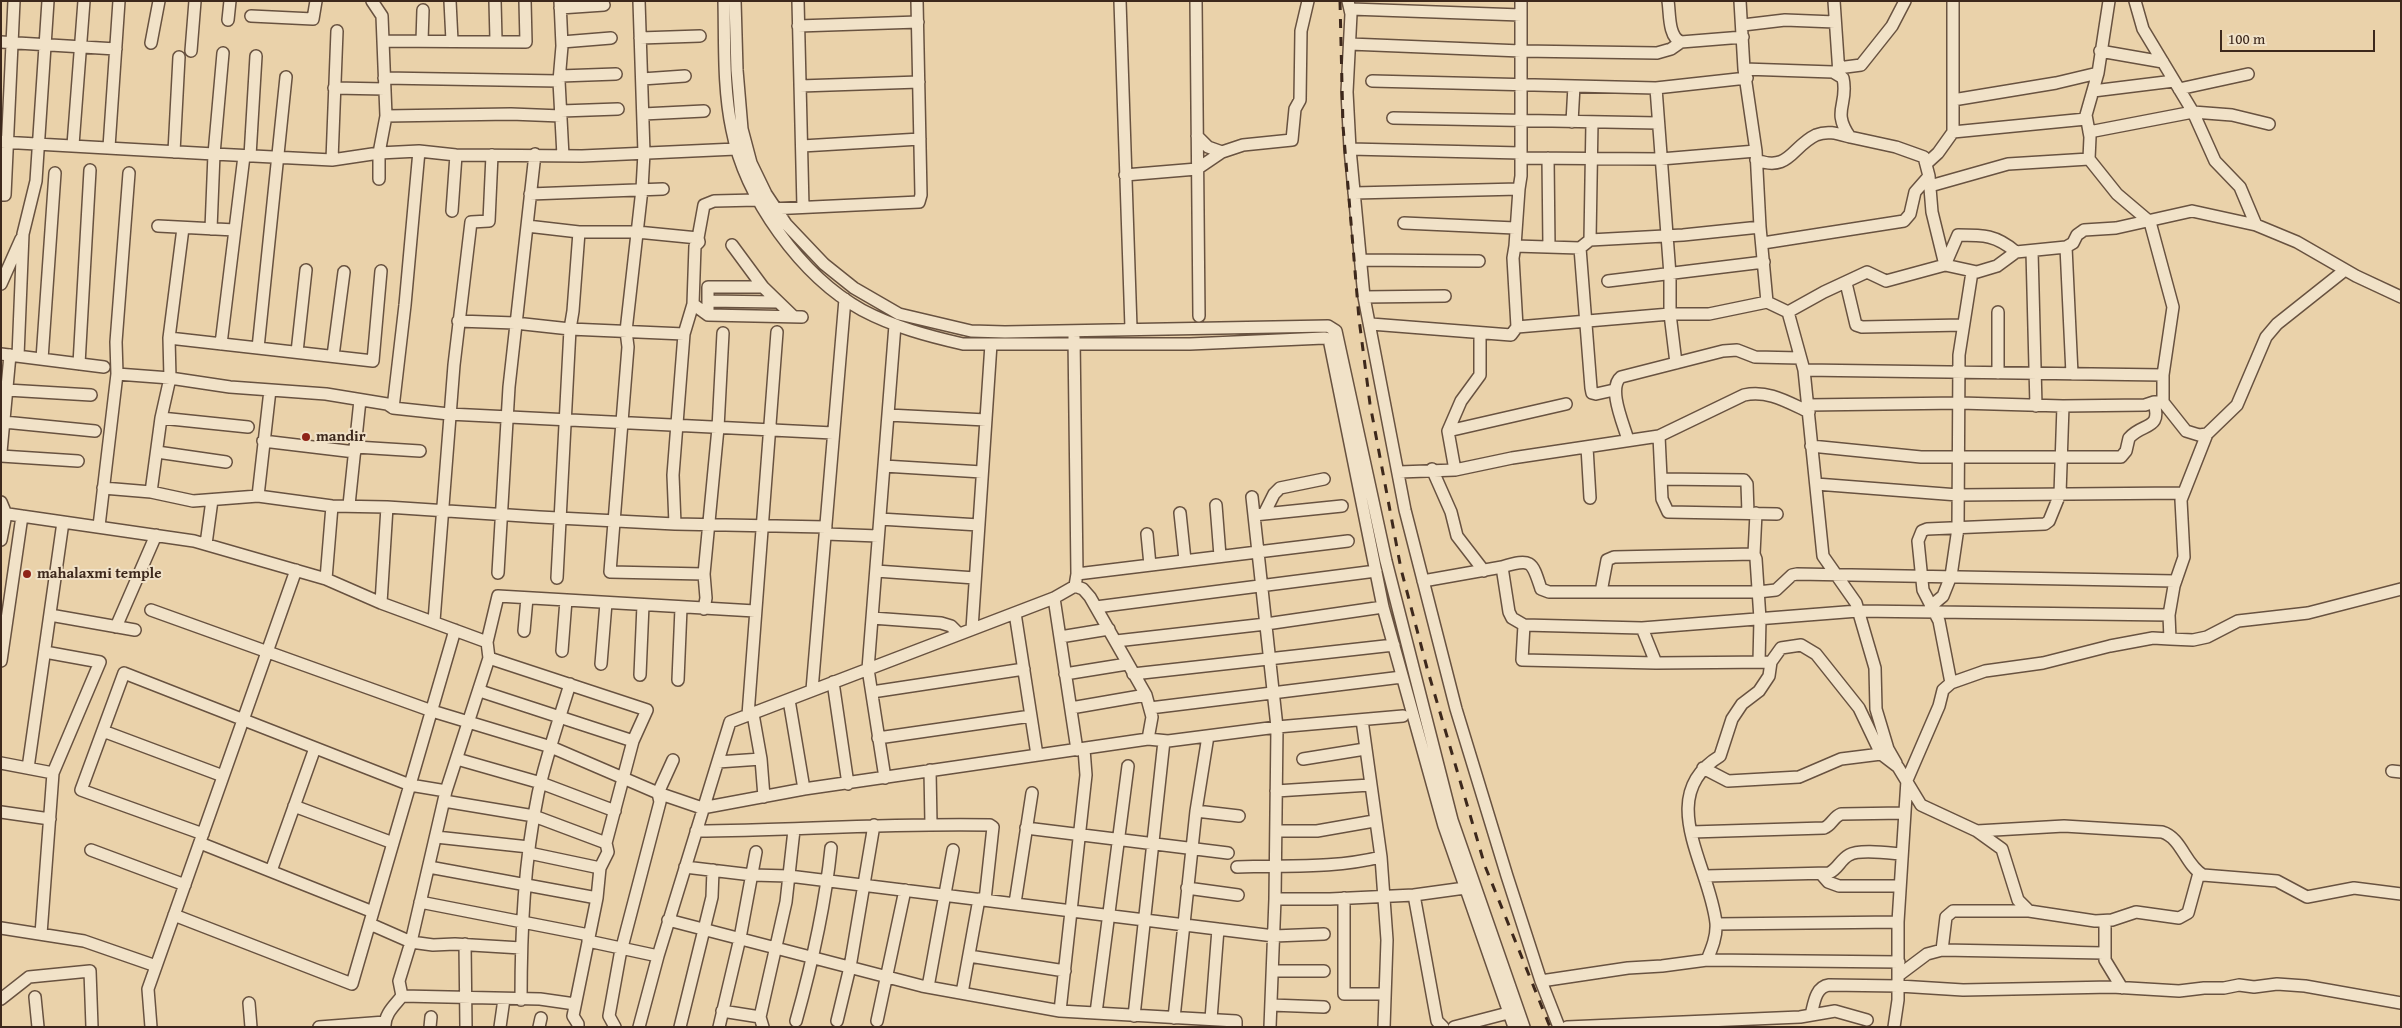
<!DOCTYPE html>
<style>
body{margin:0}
#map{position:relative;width:2402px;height:1028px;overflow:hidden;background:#ead2aa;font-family:"Gentium Book Plus",serif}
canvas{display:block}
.frame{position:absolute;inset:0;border:2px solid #3d281c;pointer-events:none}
.scale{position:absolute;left:2220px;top:30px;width:155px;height:22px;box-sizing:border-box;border:2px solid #3d281c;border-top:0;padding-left:6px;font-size:15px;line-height:18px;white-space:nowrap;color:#3d281c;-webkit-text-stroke:4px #f1e2c8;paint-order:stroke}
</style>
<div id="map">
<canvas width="2402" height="1028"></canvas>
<div class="frame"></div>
<div class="scale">100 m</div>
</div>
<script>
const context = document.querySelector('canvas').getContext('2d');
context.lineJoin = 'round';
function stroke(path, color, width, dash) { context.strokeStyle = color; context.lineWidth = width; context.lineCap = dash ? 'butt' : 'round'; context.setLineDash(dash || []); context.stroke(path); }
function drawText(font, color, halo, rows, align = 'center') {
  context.font = font + ' "Gentium Book Plus",serif'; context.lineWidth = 4; context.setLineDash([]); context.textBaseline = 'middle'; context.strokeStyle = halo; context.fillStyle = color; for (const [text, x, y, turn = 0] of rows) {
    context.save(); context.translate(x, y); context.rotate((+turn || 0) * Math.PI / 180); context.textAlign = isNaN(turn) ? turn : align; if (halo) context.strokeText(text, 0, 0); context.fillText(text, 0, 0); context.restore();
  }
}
const minor = new Path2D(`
 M 372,1 L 382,16 L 386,116 L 379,153 L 379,179
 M 450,1 L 452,41
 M 495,1 L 496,40
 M 560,1 L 562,46 L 559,81 L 563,156
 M 639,1 L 644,153 L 642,189 L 626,331 L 628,347 L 610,572 L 704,574
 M 724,1 C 725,44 723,88 732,130 C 745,198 801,276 862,310 C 894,327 928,336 963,344 L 1190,344 L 1324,338 L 1329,339 L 1383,607 L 1444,826 L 1514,1027
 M 735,1 L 737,70 L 742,129 L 751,163 L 766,194 L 786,224 L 824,264 L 854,288 L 899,314 L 971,331 L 1005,332 L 1328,326 L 1336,331 L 1386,561 L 1452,820 L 1524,1027
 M 798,1 L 803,207
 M 1120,1 L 1131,328
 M 1196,1 L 1199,316
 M 1348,1 L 1351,14 L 1347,92 L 1350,149 L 1364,297 L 1405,510 L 1456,709 L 1507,876 L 1541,981 L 1559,1027
 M 1668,1 C 1670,13 1668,37 1681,42 L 1743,37
 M 1740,1 L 1744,69 L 1756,151 L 1760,227 L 1767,302 L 1788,312 L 1824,292 L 1867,272 L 1886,281 L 1945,265 L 1958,235 C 1984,235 1996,235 2016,252
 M 1834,1 L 1839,74
 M 2109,1 L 2098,73 L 2086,115 L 2090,137 L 2089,159 L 2117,194 L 2150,222 L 2173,307 L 2163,375 L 2163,402
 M 2135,1 L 2143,29 L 2193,112 L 2215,161 L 2240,187 L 2256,225
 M 560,8 L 604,5
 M 1351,9 L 1521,15
 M 251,16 L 313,19 L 316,1
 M 228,20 L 230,1
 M 1743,25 L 1785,20 L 1835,22
 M 798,26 L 918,22
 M 640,38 L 700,36
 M 383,41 L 526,42 L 525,1
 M 422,41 L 423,10
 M 1,42 L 116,49
 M 562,42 L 611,38
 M 151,43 L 159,1
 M 1350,44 L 1521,51 L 1657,53 L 1671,49 L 1681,42
 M 191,51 L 195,1
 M 2100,51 L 2163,62
 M 1838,68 L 1861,65 L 1892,26 L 1905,1
 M 1744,69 L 1833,72 L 1843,78 C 1849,105 1831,110 1850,137 L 1896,147 L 1924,157 L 1929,176 L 1932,212 L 1945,265 L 1977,272 L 1997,266 L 2016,252 L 2066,247 L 2073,243 L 2077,235 L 2084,230 L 2116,228 L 2192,211 L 2256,225 L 2297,242 L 2356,276 L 2401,297
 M 560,76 L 616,74
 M 384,78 L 559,81
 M 642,79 L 685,76
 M 1372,81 L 1656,88 L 1747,78
 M 800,86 L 919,82
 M 334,88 L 385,89
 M 2179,89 L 2248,74
 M 2093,91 L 2174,81
 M 1953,100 L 2056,83 L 2098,73
 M 561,111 L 618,109
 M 643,114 L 704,111
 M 386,116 L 511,114 L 561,116
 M 1393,118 L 1658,123
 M 1572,122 L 1574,86
 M 1953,132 L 2086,119
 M 2089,132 L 2193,112 L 2232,115 L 2269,124
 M 1197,136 L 1208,147 L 1222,152
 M 1,142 L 214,154 L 223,53
 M 73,145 L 84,1
 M 802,146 L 920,139
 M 109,147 L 119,1
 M 1350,149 L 1521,153
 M 174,152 L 179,57
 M 250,156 L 256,56
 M 1521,158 L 1661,159 L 1756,151
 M 1548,158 L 1549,247
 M 332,160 L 337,31
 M 1756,160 C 1790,172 1791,147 1816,135 C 1828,130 1839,134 1850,137
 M 1926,164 L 1938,153 L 1953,132 L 1953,1
 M 1125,175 L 1197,169 L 1222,152 L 1243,145 L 1292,140 L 1295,109 L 1300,100 L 1301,31 L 1308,1
 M 1930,186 L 2008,164 L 2089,159
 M 1519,189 L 1515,246 L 1580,248 L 1590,240 L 1683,235 L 1760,227
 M 1354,193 L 1519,189 L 1521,176 L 1521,1
 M 530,194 L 663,189
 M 1,195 L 5,195 L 14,1
 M 770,209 L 919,202 L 921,195 L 917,1
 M 452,211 L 456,155
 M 1404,223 L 1515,228
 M 158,226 L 235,230
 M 527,226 L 579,232 L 637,232 L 698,238 L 699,242 L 695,246 L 693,304 L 684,334 L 673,475 L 675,524
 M 211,229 L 214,154 L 332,160 L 379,153 L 419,151 L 456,155 L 582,156 L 736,149
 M 698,238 L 704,205 L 714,201 L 757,200
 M 1590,240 L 1592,122
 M 1763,243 L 1904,221 L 1910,214 L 1915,192 L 1929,176
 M 732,245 L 763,287 L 794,317
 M 1515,246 L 1513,258 L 1517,327 L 1670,314 L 1670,275 L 1656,88
 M 2066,247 L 2072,374
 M 1580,248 L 1591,388 L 1592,393 L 1596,394 L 1614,390
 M 2032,251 L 2036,406
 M 1362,260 L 1479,261
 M 1608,281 L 1764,262
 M 1846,283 L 1856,325 L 1862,327 L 1963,325
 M 1,284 L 21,239
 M 1364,297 L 1445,296
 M 708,301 L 777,302
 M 693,304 L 708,315 L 802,317
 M 1788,312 L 1804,370 L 1823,556 L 1856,603 L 1875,668 L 1876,709 L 1888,749 L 1896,763
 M 708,315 L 708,287 L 763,287
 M 458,321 L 515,323 L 570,329 L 684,334
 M 1371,324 L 1511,335 L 1517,327
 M 169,338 L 373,361 L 381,271
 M 221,344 L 244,156
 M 258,348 L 286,77
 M 297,352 L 306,270
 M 1,354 L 104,367
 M 18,356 L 23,234 L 36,181 L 48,1
 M 333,356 L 344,272
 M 42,359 L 55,173
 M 1676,363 L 1670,314 L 1709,314 L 1767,302
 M 79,364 L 90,170
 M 1804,370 L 2163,375
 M 1998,373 L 1998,312
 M 117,374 L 170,378 L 230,387 L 326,394 L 387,404 L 393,408 L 449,414 L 833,433
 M 7,390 L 91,395
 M 1566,404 L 1448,431 L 1455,470 L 1512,458 L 1659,436 L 1744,395 C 1769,390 1787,402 1809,412
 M 1808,405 L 1960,403 L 2063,406 L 2145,405 L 2154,402 L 2163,402 L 2186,431 L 2199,435 L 2207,434 L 2237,405 L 2266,337 L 2277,324 L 2345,270
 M 393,408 L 405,305 L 419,151
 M 888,415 L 986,420
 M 161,418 L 248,427
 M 4,422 L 95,431
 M 1448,431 L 1461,401 L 1480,375 L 1480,334
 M 1659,436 L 1662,499 L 1668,512 L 1777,514
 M 1628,440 C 1624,425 1607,388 1621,377 L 1723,351 L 1737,350 L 1755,357 L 1800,358
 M 263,441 L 355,452
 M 1811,446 L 1921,457 L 2121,457 L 2126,451 L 2129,438 C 2143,422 2162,431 2154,402
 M 356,447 L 420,451
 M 1587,447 L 1590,498
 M 1,452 L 10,355
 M 157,452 L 226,462
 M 1,456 L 78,461
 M 884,466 L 982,472
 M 1432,469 L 1451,512 L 1457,536 L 1484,571
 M 1399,472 L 1455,470
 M 1661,479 L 1744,480 L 1747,484 L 1748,513
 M 1816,484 L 1958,495 L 2183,493
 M 103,488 L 151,492 L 193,501 L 258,496 L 332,506 L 387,507 L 539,517 L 675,524 L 826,527
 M 151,492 L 161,418 L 170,378 L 169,338 L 183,228
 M 258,496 L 270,390
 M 1252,497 L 1277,727 L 1275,899 L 1270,1027
 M 1,502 L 6,514 L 1,540
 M 349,505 L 360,400
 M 1216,505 L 1220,556
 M 1,513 L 194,541 L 326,579 L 381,603 L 487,642
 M 1180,513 L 1185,560
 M 1264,514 L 1274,494 L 1280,488 L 1324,479
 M 1254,515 L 1342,506
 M 880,519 L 979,525
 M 99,526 L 117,374 L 116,342 L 129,173
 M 826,534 L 878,536
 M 1147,534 L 1150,565
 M 206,544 L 212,500
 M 1754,554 L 1756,513
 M 1502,567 C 1532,558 1532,561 1541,589 L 1549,592 L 1758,592 L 1776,590 L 1792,575 L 1797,574 L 2175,581
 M 876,571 L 975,578
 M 498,573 L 509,387 L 535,154
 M 1077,574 L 1348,541
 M 557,578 L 570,329 L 573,311 L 579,232
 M 326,579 L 332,506
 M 1423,581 L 1502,567 L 1509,612 L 1512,618 L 1524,625 L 1522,660 L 1656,663 L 1771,662
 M 1075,586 L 1083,589 L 1090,597 L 1146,695 L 1152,717 L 1148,739
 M 1601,592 L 1607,560 L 1614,557 L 1754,554 L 1756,559 L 1760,619 L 1759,662
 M 1054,598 L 1077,750
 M 381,603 L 387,507
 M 1931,606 L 1943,596 L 1951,576 L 1958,528 L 1959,355 L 1972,272
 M 1096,607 L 1376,571
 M 704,609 L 706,598 L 704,574 L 718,428 L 723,333
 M 151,610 L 432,711 L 551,747 L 658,793 L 702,808 L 804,789 L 1148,739 L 1168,741 L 1277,727 L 1403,716
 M 1015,613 L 1037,755
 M 50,615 L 135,630
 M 2169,615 L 2174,586 L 2184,557 L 2181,500 L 2207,434
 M 872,618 L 941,623 L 951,626 L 959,634
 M 434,621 L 454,365 L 471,222 L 489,221 L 492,155
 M 1524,625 L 1642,628 L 1656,663
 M 116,627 L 156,535
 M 1642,628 L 1858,611 L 2169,615 L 2170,639 L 2193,640 L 2207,637 L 2238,621 L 2308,613 L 2401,589
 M 972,629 L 991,344
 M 524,631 L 527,598
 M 1060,637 L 1109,629
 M 1116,641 L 1266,624 L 1383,607
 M 562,651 L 566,600
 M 489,658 L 647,710 L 633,741 L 606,843 L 608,852 L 600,868 L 597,898 L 573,1016 L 578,1024 L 578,1027
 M 1,661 L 22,516
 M 601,664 L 606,603
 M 1065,674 L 1127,664
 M 1133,674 L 1394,645
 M 640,675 L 643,605
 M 678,680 L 681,608
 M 833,682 L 848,784
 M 1951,683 L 1939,621 L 1923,590 L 1918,541 L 1922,531 L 1927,529 L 2045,524 L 2049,521 L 2060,494 L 2063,406
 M 812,690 L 845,299
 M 480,691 L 633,741
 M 872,692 L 1024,669
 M 789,700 L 804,789
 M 1071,708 L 1146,695
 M 1150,708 L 1402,677
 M 753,714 L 761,759 L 764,797
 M 748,715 L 777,332
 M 1362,720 L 1381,857 L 1387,940 L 1384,1027
 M 103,731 L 223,776
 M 878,738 L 1031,716
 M 457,759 L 541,783 L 615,811
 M 1303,759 L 1365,749
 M 718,762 L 761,759
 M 1,763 L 53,773
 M 28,768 L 63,522
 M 1703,768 L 1728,781 L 1799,777 L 1841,759 L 1881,754
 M 930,770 L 931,824
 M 2392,771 L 2401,772
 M 885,778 L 868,669 L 895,325
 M 446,791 L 489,658 L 487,642 L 498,596 L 755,611
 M 1276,791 L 1370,785
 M 444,801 L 534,816 L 606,843
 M 294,806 L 393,843
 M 1196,811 L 1239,816
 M 1,812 L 50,819
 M 1026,828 L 1228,853
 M 696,831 C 794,830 892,823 990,825 L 993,827 L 985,900
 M 1276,831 L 1317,831 L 1374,821
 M 1977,831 L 2064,826 L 2162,832 C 2182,838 2185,865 2203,875 L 2277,881 L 2307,897 L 2354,888 L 2401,894
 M 1691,832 L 1824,828 C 1832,825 1833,817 1841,814 L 1904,813
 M 203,834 L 81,790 L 124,673 L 410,785 L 446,791 L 411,942 L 399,981 L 402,996 L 540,999 L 575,1004
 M 436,837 L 529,847
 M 200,843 L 373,912
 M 91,850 L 185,885
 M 529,853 L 600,868
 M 429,867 L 597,898
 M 685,867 L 752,875 L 789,876 L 1274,936 L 1324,934
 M 1237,867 C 1287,865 1331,869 1381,857
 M 271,871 L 315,748
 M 1821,874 L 1828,882 L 1839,886 L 1900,886
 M 1705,876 L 1829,873 C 1838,869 1840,860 1849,855 C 1859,849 1889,853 1901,854
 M 1187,888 L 1238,895
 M 1414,895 L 1465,888
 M 1344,898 L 1344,994 L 1385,994
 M 1275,899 L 1330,899 L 1414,895 L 1437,1021 L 1443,1027
 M 420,902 L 589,935
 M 1015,903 L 1032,793
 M 174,915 L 352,984 L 455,630
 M 668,920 L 922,986 L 1060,1011 L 1236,1021 L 1236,1027
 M 2105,921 L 2105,960 L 2122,988
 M 370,924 L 411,942 L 433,945 L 455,944 L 521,948
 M 1716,924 L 1898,922
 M 1,928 L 84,941 L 156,966
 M 41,934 L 53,773 L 100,662 L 45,652
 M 588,941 L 658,956
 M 465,944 L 466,1027
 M 1942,950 L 1946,917 L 1953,911 L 2029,911
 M 969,956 L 1065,971
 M 1707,960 C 1712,948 1717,936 1716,923 C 1710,866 1654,796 1720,756 L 1732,719 L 1742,704 L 1759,691 L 1769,676 L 1771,662 L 1781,648 L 1801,645 L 1816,654 L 1859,708 L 1881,754 L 1898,767 L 1921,805 L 1977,831 L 2002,849 L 2018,900 L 2029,911 L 2095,921 L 2112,920 L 2136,912 L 2179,918 L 2188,913 L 2199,873
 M 1273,971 L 1324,971
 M 1899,975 L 1927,954 L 1942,950 L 2104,953
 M 1541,981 L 1628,968 L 1662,966 L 1707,960 L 1899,962
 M 928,987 L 953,850
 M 962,993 L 979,899
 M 35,997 L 38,1027
 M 1,999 L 29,977 L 90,971 L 92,1027
 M 521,1000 C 521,931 524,862 538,794 C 546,757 559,720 570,684
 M 249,1003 L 251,1027
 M 1271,1005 L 1324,1007
 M 722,1011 L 760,1017
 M 1060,1011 L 1086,775 L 1084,749
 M 1096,1013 L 1128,766
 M 1811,1015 C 1814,1004 1815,987 1829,985 L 1899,986 L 1963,990 L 2112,987 L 2179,991 L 2204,988 L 2224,988 L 2239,985 L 2254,987 L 2277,984 L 2305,986 L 2401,1003
 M 1134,1016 L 1164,741
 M 1174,1018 L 1196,811 L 1208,736
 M 1211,1019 L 1218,929
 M 796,1021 C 812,964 825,907 831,848
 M 837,1021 L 850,967 L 874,825
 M 877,1021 L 905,890
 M 151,1027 L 148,989 L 296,570
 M 319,1027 L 385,1022
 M 385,1027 C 384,1014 395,1005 402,996
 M 430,1027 L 431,1017
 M 500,1027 L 504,999
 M 539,1027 L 541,1018
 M 615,1027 L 609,1016 L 620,955 L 660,802 L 658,793 L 673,760
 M 639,1027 L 658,956 L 730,722 L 1054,598 L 1075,586 L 1077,574 L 1074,337
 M 680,1027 L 712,897 L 713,870
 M 719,1027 L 740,938 L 756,852
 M 763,1027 L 760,1017 L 786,902 L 794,830
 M 1454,1027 L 1508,1013
 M 1567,1027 L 1800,1017 L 1835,1011 L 1867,1020
 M 1894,1027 L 1898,1000 L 1898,922 L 1907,780 L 1939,706 L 1943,690 L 1951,683 L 1985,671 L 2043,663 L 2110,646 L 2153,638 L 2170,639`);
const rail = new Path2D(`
 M 1340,1 L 1343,126 L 1359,319 L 1370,404 L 1401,569 L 1427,668 L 1485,866 L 1550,1027`);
const markers = [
 [306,437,5,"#8f2418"],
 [27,574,5,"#8f2418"]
];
const poiNames = [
 ["mandir",316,437],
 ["mahalaxmi temple",37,574]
];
stroke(minor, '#685240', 14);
stroke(minor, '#f1e2c8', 11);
stroke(rail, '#3d281c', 3, [9, 9]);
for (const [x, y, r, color] of markers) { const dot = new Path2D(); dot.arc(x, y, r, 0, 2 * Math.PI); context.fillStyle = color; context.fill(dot); stroke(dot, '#f1e2c8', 2); }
drawText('bold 15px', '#3d281c', '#f1e2c8', poiNames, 'left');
</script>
